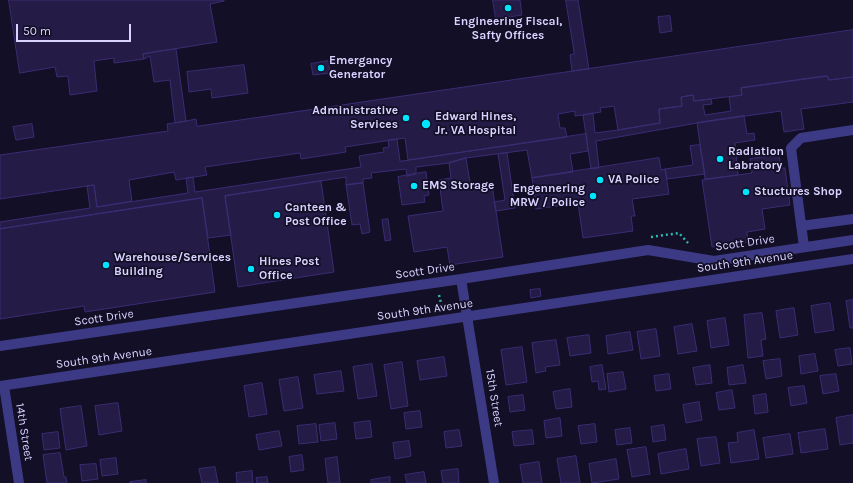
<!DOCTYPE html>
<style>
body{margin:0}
#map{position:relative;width:853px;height:483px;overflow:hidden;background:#130f26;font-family:Karla,sans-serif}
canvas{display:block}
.scale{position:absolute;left:16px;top:24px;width:115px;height:18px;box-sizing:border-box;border:2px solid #d9d4ff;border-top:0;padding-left:5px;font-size:12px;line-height:14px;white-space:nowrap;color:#d9d4ff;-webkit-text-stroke:3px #130f26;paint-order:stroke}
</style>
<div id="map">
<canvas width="853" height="483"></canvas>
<div class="scale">50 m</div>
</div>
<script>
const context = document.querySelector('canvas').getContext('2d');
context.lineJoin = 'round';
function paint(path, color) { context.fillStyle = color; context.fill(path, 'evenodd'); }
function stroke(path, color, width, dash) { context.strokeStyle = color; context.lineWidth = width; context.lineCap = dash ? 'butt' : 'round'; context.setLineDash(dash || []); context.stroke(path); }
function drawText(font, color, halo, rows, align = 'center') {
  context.font = font + ' Karla,sans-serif'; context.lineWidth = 3.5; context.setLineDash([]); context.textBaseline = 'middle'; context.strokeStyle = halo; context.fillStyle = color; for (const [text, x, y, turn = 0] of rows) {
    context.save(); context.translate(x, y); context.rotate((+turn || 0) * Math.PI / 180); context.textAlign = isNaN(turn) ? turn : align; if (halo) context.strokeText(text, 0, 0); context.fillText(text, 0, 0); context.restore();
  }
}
const building = new Path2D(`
 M 9,0 L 224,0 L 224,1 L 210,4 L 217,42 L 143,54 L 144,59 L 114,63 L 114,58 L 94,61 L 97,91 L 70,95 L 68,76 L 57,77 L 55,67 L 20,73 Z
 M 493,0 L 520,0 L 522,15 L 496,19 Z
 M 566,0 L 578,0 L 589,69 L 572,71 L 570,55 L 574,54 Z
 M 670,16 L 672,31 L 660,33 L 658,17 Z
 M 853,30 L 853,77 L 829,80 L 827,76 L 741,88 L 742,95 L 694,101 L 693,95 L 681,97 L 682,106 L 659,109 L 660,123 L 618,130 L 614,106 L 600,108 L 601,112 L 583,115 L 575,116 L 575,111 L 558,114 L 560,128 L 565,128 L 567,137 L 408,160 L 405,138 L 345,147 L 346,152 L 301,159 L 300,153 L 205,167 L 207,175 L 176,180 L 174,172 L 129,180 L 132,201 L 97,207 L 94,185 L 0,199 L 0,155 L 168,131 L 167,124 L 186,121 L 196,119 L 197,126 Z
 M 176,49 L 186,121 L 175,123 L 170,80 L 154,82 L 150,56 L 144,59 L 143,54 Z
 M 328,61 L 330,73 L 313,75 L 311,64 Z
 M 244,65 L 248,93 L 212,98 L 211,89 L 189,92 L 187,72 Z
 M 827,76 L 829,80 L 853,77 L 853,102 L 801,109 L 804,129 L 784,132 L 781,111 L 697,123 L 596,141 L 599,168 L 591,169 L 583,115 L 593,113 L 595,133 L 618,130 L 660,123 L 659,109 L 682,106 L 681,97 L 693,95 L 694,101 L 711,99 L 712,104 L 703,105 L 705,115 L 731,111 L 729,97 L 742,95 L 741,88 Z
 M 744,116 L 747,134 L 754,133 L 755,140 L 735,143 L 738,175 L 705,179 L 697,123 Z
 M 32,124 L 34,137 L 16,140 L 13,127 Z
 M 586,134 L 588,151 L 570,154 L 573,172 L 532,178 L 527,150 L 466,158 L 449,163 L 416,167 L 416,174 L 407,176 L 406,169 L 371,173 L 372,178 L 363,179 L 363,183 L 346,185 L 346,177 L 225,196 L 231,235 L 208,238 L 202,198 L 0,229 L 0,222 L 90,208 L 87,186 L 94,185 L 97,207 L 188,193 L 186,178 L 193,177 L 195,192 L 361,167 L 359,156 L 384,152 L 383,148 L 389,147 L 388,140 L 397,139 L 400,161 Z
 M 700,145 L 705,174 L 667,179 L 665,169 L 693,165 L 690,146 Z
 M 507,153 L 515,208 L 496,211 L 494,202 L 505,200 L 498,154 Z
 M 779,155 L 781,168 L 785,168 L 790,205 L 762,209 L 765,229 L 747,232 L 748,242 L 712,247 L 702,180 L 752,173 L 750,159 Z
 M 466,158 L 471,188 L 492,185 L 503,257 L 450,265 L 447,247 L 414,252 L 408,216 L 443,211 L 439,180 L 451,178 L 449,163 Z
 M 659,158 L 661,170 L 665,169 L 669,194 L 632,199 L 635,216 L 631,216 L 633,231 L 583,238 L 578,203 L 536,209 L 532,178 Z
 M 426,172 L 429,195 L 424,196 L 425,202 L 402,205 L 398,177 Z
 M 321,181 L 334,272 L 238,287 L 225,196 Z
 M 363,183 L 370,232 L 362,234 L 360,224 L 352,225 L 346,185 Z
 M 202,198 L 215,292 L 85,312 L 84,306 L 0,319 L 0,229 Z
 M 388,219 L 391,240 L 385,241 L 382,220 Z
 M 540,289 L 541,296 L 531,298 L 530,290 Z
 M 853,300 L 853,328 L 850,328 L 846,301 Z
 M 830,303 L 834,330 L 815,333 L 811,306 Z
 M 794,308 L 798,335 L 780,338 L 776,311 Z
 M 762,313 L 766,339 L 761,340 L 763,356 L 748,358 L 744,315 Z
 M 725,318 L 729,345 L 711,348 L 707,321 Z
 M 692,324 L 697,351 L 678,354 L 674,327 Z
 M 656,329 L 660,356 L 641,359 L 637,332 Z
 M 630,332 L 633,350 L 608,354 L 606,336 Z
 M 589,335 L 591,353 L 570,356 L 567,338 Z
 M 556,340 L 560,365 L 545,367 L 546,371 L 536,373 L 532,343 Z
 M 522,347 L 527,382 L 506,385 L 501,350 Z
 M 850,348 L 852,364 L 838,366 L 835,350 Z
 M 815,354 L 818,371 L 801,374 L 799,356 Z
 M 444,357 L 447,376 L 420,380 L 417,361 Z
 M 780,359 L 782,376 L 766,379 L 763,361 Z
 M 402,362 L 408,406 L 391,409 L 384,365 Z
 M 372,364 L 377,396 L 358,399 L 353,367 Z
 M 602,365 L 606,389 L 599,390 L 598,381 L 592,382 L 590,367 Z
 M 710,365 L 712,383 L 696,385 L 693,368 Z
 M 743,365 L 746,383 L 729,385 L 727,368 Z
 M 341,371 L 344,391 L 317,394 L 314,375 Z
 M 623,372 L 626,389 L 609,392 L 607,374 Z
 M 669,374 L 671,389 L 656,391 L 654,376 Z
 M 836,374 L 839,391 L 823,394 L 820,376 Z
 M 298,377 L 303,408 L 284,411 L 279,380 Z
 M 262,383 L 267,414 L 249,417 L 244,386 Z
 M 804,386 L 807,403 L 791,406 L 788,388 Z
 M 570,389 L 572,407 L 556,409 L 553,392 Z
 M 732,390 L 735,408 L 719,410 L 716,393 Z
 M 766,394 L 768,412 L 755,414 L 753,396 Z
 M 523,395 L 525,410 L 510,412 L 508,397 Z
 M 699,402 L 702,420 L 686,423 L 683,405 Z
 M 118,403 L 122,431 L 99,435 L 95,406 Z
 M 81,406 L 87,446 L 66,450 L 60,409 Z
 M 420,411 L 422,427 L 406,429 L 404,413 Z
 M 853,415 L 853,443 L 840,445 L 836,418 Z
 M 560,418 L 562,436 L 546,438 L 544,421 Z
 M 370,421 L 372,437 L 356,439 L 354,423 Z
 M 335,423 L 337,439 L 321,441 L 319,425 Z
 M 316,424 L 318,442 L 299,444 L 297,426 Z
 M 595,424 L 597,442 L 581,444 L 578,426 Z
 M 664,425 L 666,440 L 653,442 L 651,427 Z
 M 630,428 L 632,443 L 617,445 L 615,430 Z
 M 825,429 L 828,449 L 801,453 L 798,433 Z
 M 459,430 L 462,446 L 446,448 L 444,432 Z
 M 532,430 L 534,444 L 514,446 L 512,432 Z
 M 754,430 L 759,459 L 731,463 L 728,443 L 738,442 L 737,433 Z
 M 279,431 L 282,446 L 259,450 L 256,435 Z
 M 58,432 L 60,448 L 44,450 L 42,434 Z
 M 790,434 L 793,454 L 766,458 L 763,438 Z
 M 716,437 L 720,463 L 701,466 L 697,439 Z
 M 409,441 L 411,456 L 395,459 L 393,443 Z
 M 646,447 L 650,474 L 632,477 L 627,450 Z
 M 686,449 L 689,469 L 661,474 L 658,454 Z
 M 60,453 L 64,477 L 66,477 L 67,483 L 47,483 L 43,455 Z
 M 302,455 L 304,470 L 291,472 L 289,457 Z
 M 576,456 L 580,483 L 561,483 L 557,459 Z
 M 337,457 L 340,483 L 328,483 L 325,459 Z
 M 116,458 L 118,474 L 102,476 L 100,460 Z
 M 616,459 L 619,479 L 592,483 L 589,464 Z
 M 539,462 L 542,483 L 523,483 L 520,465 Z
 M 96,464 L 98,479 L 82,481 L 80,465 Z
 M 215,467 L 218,483 L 202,483 L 199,469 Z
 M 458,469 L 459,483 L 443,483 L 441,471 Z
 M 252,471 L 253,483 L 237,483 L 236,473 Z
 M 424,472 L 426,483 L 407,483 L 405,475 Z
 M 267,477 L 268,483 L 257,483 L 256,478 Z
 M 390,477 L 390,483 L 371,483 L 371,480 Z
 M 146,480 L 146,483 L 130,483 L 130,482 Z`);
const path = new Path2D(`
 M 651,237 L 679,233 L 688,243
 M 439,295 L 442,307`);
const minor = new Path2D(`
 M 801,226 L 853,219
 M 804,247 L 791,148 L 801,138 L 853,130
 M 461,279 L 494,483
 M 0,346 L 461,279 L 648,250 L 714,261 L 853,240
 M 0,386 L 853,259
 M 4,386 L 19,483`);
const markers = [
 [508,8,4,"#00e5ff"],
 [321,68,4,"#00e5ff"],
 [406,118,4,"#00e5ff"],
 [426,124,5,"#00e5ff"],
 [720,159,4,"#00e5ff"],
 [600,180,4,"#00e5ff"],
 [414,186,4,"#00e5ff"],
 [746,192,4,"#00e5ff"],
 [593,196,4,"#00e5ff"],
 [277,215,4,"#00e5ff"],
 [106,265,4,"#00e5ff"],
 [251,269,4,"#00e5ff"]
];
const poiNames = [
 ["Engineering Fiscal,",508,22,"center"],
 ["Safty Offices",508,36,"center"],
 ["Emergancy",329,61],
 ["Generator",329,75],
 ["Administrative",398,111,"right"],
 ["Services",398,125,"right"],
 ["Edward Hines,",435,117],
 ["Jr. VA Hospital",435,131],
 ["Radiation",728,152],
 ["Labratory",728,166],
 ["VA Police",608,180],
 ["EMS Storage",422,186],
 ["Engennering",585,189,"right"],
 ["MRW / Police",585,203,"right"],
 ["Stuctures Shop",754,192],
 ["Canteen &",285,208],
 ["Post Office",285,222],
 ["Warehouse/Services",114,258],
 ["Building",114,272],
 ["Hines Post",259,262],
 ["Office",259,276]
];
const streetNames = [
 ["Scott Drive",745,243,-8],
 ["South 9th Avenue",745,262,-8],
 ["Scott Drive",425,271,-8],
 ["South 9th Avenue",425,310,-8],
 ["Scott Drive",104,318,-8],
 ["South 9th Avenue",104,358,-8],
 ["15th Street",494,398,81],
 ["14th Street",24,432,81]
];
paint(building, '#241b47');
stroke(building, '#3b2d73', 1);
stroke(path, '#2fb8b0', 2.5, [2, 3]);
stroke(minor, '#3d3a85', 10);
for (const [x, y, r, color] of markers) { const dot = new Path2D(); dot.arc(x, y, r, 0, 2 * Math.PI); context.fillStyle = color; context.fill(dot); stroke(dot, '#130f26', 1.5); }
drawText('bold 12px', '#d9d4ff', '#130f26', poiNames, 'left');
drawText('12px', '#d9d4ff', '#130f26', streetNames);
</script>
